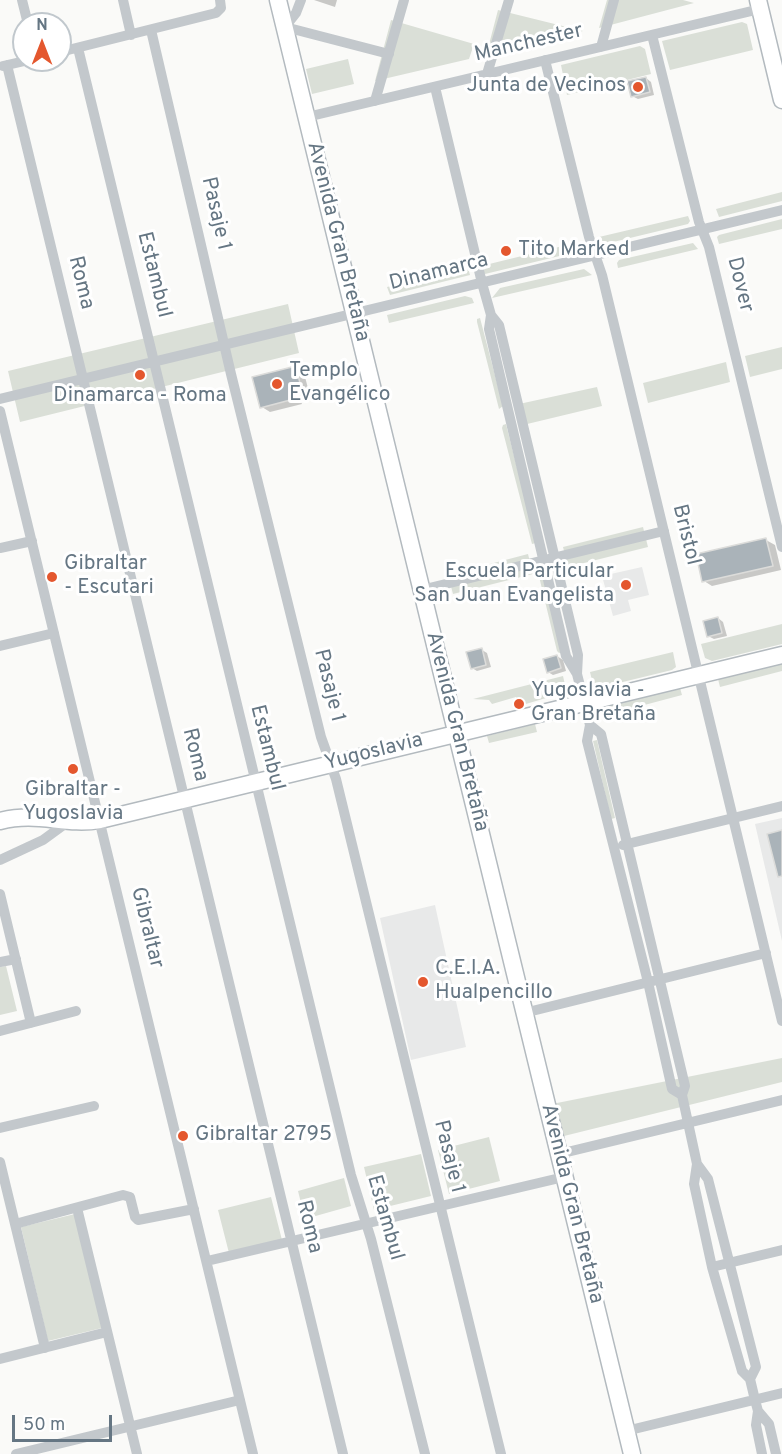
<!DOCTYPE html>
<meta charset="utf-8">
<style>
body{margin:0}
#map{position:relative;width:782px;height:1454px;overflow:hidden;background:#fafaf8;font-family:Overpass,sans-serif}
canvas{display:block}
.north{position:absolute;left:12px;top:12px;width:60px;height:60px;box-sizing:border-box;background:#fff;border:2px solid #c1c8cd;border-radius:50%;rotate:0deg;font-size:16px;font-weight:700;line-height:24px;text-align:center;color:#657683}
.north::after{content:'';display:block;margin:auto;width:21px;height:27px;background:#e4572e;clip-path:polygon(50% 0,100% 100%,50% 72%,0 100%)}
.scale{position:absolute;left:12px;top:1415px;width:100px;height:27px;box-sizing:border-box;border:3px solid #657683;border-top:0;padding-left:8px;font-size:18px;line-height:21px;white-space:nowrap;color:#657683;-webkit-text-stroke:4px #fff;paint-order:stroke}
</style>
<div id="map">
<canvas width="782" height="1454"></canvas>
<div class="north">N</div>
<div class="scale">50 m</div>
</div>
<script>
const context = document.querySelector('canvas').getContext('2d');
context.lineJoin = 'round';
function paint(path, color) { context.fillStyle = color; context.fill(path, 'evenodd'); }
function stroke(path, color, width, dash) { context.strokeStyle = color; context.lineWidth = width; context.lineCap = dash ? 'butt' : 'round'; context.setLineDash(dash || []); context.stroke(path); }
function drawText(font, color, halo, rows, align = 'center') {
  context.font = font + ' Overpass,sans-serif'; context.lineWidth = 6; context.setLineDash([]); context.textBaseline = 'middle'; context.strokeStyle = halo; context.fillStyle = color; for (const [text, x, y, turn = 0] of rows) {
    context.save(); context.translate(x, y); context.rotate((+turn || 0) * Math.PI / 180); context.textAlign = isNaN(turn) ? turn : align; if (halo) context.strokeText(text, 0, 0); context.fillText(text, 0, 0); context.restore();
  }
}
const built = new Path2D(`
 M 642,567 L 649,595 L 628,600 L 631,611 L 613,616 L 602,576 Z
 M 782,818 L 782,941 L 755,824 Z
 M 435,905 L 466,1047 L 411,1060 L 380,918 Z`);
const green = new Path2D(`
 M 607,0 L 683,0 L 694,3 L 599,28 Z
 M 498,10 L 583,31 L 487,52 Z
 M 391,20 L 474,44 L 469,59 L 375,81 Z
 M 742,22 L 747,24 L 753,50 L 670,70 L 662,41 Z
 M 640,46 L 645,49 L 651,74 L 567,95 L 561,65 Z
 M 348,59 L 354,84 L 312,94 L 306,69 Z
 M 782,192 L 782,201 L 719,217 L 716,209 Z
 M 688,216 L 690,221 L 688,224 L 605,244 L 601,243 L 599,237 Z
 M 782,219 L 782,229 L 719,244 L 717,237 L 719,235 Z
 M 579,242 L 576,252 L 485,274 L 477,267 Z
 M 693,243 L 698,249 L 618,268 L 617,263 L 619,260 Z
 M 468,268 L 470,275 L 390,295 L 387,287 Z
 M 584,269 L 592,275 L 492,298 L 500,288 Z
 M 465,296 L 472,298 L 474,303 L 389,323 L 387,315 Z
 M 288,304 L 299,353 L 20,422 L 8,371 Z
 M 480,318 L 503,406 L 499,409 L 477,322 L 477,319 Z
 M 782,347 L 782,369 L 750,377 L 745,356 Z
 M 726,362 L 730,382 L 648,403 L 643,383 Z
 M 597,387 L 602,406 L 523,425 L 519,404 Z
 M 506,424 L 536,543 L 532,544 L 502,428 L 503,425 Z
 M 643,527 L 648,547 L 568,567 L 563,547 Z
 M 528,554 L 533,574 L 453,594 L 448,575 Z
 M 539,559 L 562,652 L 559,653 L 557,651 L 536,564 Z
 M 782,624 L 782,644 L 712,661 L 705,658 L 701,644 Z
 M 673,652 L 676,667 L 672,670 L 594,689 L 590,672 Z
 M 782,663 L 782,671 L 720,687 L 718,679 Z
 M 563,676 L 566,689 L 563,693 L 519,706 L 516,697 L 492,704 L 489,700 L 473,699 Z
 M 680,688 L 682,695 L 603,716 L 601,708 Z
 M 535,724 L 537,732 L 489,743 L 487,736 Z
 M 597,740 L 615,818 L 611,819 L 593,741 Z
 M 6,966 L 17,1011 L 0,1015 L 0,967 Z
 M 782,1058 L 782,1082 L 560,1137 L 552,1104 Z
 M 489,1137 L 500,1181 L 449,1194 L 438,1150 Z
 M 421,1154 L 431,1196 L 374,1210 L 364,1167 Z
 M 344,1178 L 351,1206 L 305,1219 L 298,1191 Z
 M 271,1197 L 282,1240 L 229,1253 L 218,1210 Z
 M 75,1214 L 102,1328 L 48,1341 L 21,1227 Z`);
const shadow = new Path2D(`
 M 314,0 L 337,0 L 335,7 Z
 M 646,78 L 651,82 L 654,95 L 638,99 L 632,96 Z
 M 296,368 L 304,373 L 310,396 L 300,399 L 302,404 L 270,412 L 262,407 Z
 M 766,540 L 775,545 L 781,570 L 712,586 L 704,581 Z
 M 718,618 L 723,622 L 727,636 L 714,639 L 708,636 Z
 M 482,650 L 487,653 L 491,667 L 477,671 L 472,668 Z
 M 557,656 L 563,660 L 566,671 L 553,675 L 548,672 Z`);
const building = new Path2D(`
 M 646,77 L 650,92 L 631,97 L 627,81 Z
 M 296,366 L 302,392 L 293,394 L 294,399 L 260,408 L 252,377 Z
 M 766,538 L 773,566 L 702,582 L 696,554 Z
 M 718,617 L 722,633 L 707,637 L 703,621 Z
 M 482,648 L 486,665 L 471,669 L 466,652 Z
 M 557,655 L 561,668 L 547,673 L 543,659 Z
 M 782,830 L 782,876 L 778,877 L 767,834 Z`);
const street = new Path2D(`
 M 22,0 L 28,24
 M 123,0 L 131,35
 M 301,0 L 296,13 L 285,27 L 389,54
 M 151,30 L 231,374 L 321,737 L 336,779 L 501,1454
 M 652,35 L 699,222 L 709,247 L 782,547
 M 601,47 L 614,0
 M 78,48 L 351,1175 L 371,1239 L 425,1454
 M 60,52 L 216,13 L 221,8 L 220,0
 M 545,60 L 589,237 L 602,275 L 782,1021
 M 7,65 L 343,1454
 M 3,66 L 29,60
 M 487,74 L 509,0
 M 435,87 L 482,283 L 491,315 L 499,325 L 578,655 L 577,674
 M 375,101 L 404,0
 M 307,117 L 760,9
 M 491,315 L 489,329 L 566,656 L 577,674 L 590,725 L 587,741 L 648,982 L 672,1089 L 682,1095
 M 0,399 L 782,210
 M 0,411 L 253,1454
 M 0,548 L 32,541
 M 421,590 L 664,531
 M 0,646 L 54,633
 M 590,725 L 601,734 L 685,1086 L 682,1095 L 697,1164 L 694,1184 L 712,1267 L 742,1371 L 750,1379 L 755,1400 L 758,1411 L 756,1425 L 762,1454
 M 623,845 L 782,806
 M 0,860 L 43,840 L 69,821
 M 0,894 L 31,1023
 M 0,962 L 16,959
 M 524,1013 L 766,953
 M 0,1031 L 76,1011
 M 0,1128 L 94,1106
 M 559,1154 L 782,1100
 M 0,1162 L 45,1348
 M 697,1164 L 708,1179 L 756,1367 L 750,1379
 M 77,1208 L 137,1454
 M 15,1224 L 123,1195 L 130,1197 L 135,1217 L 138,1220 L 194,1209
 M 207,1261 L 564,1177
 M 712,1267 L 782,1250
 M 0,1359 L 107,1332
 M 758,1411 L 769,1424 L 776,1454
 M 626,1431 L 782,1393
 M 16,1454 L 240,1400`);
const secondary = new Path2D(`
 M 278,0 L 632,1454
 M 758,0 L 782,100
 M 0,821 C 38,811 64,826 100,820 L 782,655`);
const markers = [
 [638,87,6,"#e4572e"],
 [506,251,6,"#e4572e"],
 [140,375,6,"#e4572e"],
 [277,384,6,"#e4572e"],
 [52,577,6,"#e4572e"],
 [626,585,6,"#e4572e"],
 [519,704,6,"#e4572e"],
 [73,769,6,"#e4572e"],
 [423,982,6,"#e4572e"],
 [183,1136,6,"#e4572e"]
];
const streetNames = [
 ["Manchester",529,44,-13],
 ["Pasaje 1",215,214,77],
 ["Avenida Gran Bretaña",337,242,76],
 ["Dinamarca",439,273,-14],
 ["Estambul",153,275,76],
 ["Roma",80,283,76],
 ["Dover",739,285,76],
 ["Bristol",685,535,76],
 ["Pasaje 1",328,686,76],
 ["Avenida Gran Bretaña",456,732,76],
 ["Estambul",266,748,76],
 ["Yugoslavia",374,753,-14],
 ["Roma",194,755,76],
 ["Gibraltar",146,928,76],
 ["Pasaje 1",448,1157,76],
 ["Avenida Gran Bretaña",571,1204,76],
 ["Estambul",384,1218,74],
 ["Roma",308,1227,76]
];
const poiNames = [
 ["Junta de Vecinos",626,87,"right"],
 ["Tito Marked",518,251],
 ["Templo",289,372],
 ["Evangélico",289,396],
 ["Dinamarca - Roma",140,397,"center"],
 ["Gibraltar",64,565],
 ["- Escutari",64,589],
 ["Escuela Particular",614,573,"right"],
 ["San Juan Evangelista",614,597,"right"],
 ["Yugoslavia -",531,692],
 ["Gran Bretaña",531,716],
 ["Gibraltar -",73,791,"center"],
 ["Yugoslavia",73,815,"center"],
 ["C.E.I.A.",435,970],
 ["Hualpencillo",435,994],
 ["Gibraltar 2795",195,1136]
];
paint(built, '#e8e9e9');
paint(green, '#dadfd7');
paint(shadow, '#0003');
paint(building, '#aab3b9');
stroke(building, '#dcdcda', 1.5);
stroke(secondary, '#b3babf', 19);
stroke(street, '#c3c8cc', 10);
stroke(secondary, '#fff', 16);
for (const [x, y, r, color] of markers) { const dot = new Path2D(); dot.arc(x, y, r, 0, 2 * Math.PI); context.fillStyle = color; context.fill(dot); stroke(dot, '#fff', 2); }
drawText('21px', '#657683', '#fff', streetNames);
drawText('21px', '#657683', '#fff', poiNames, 'left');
</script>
